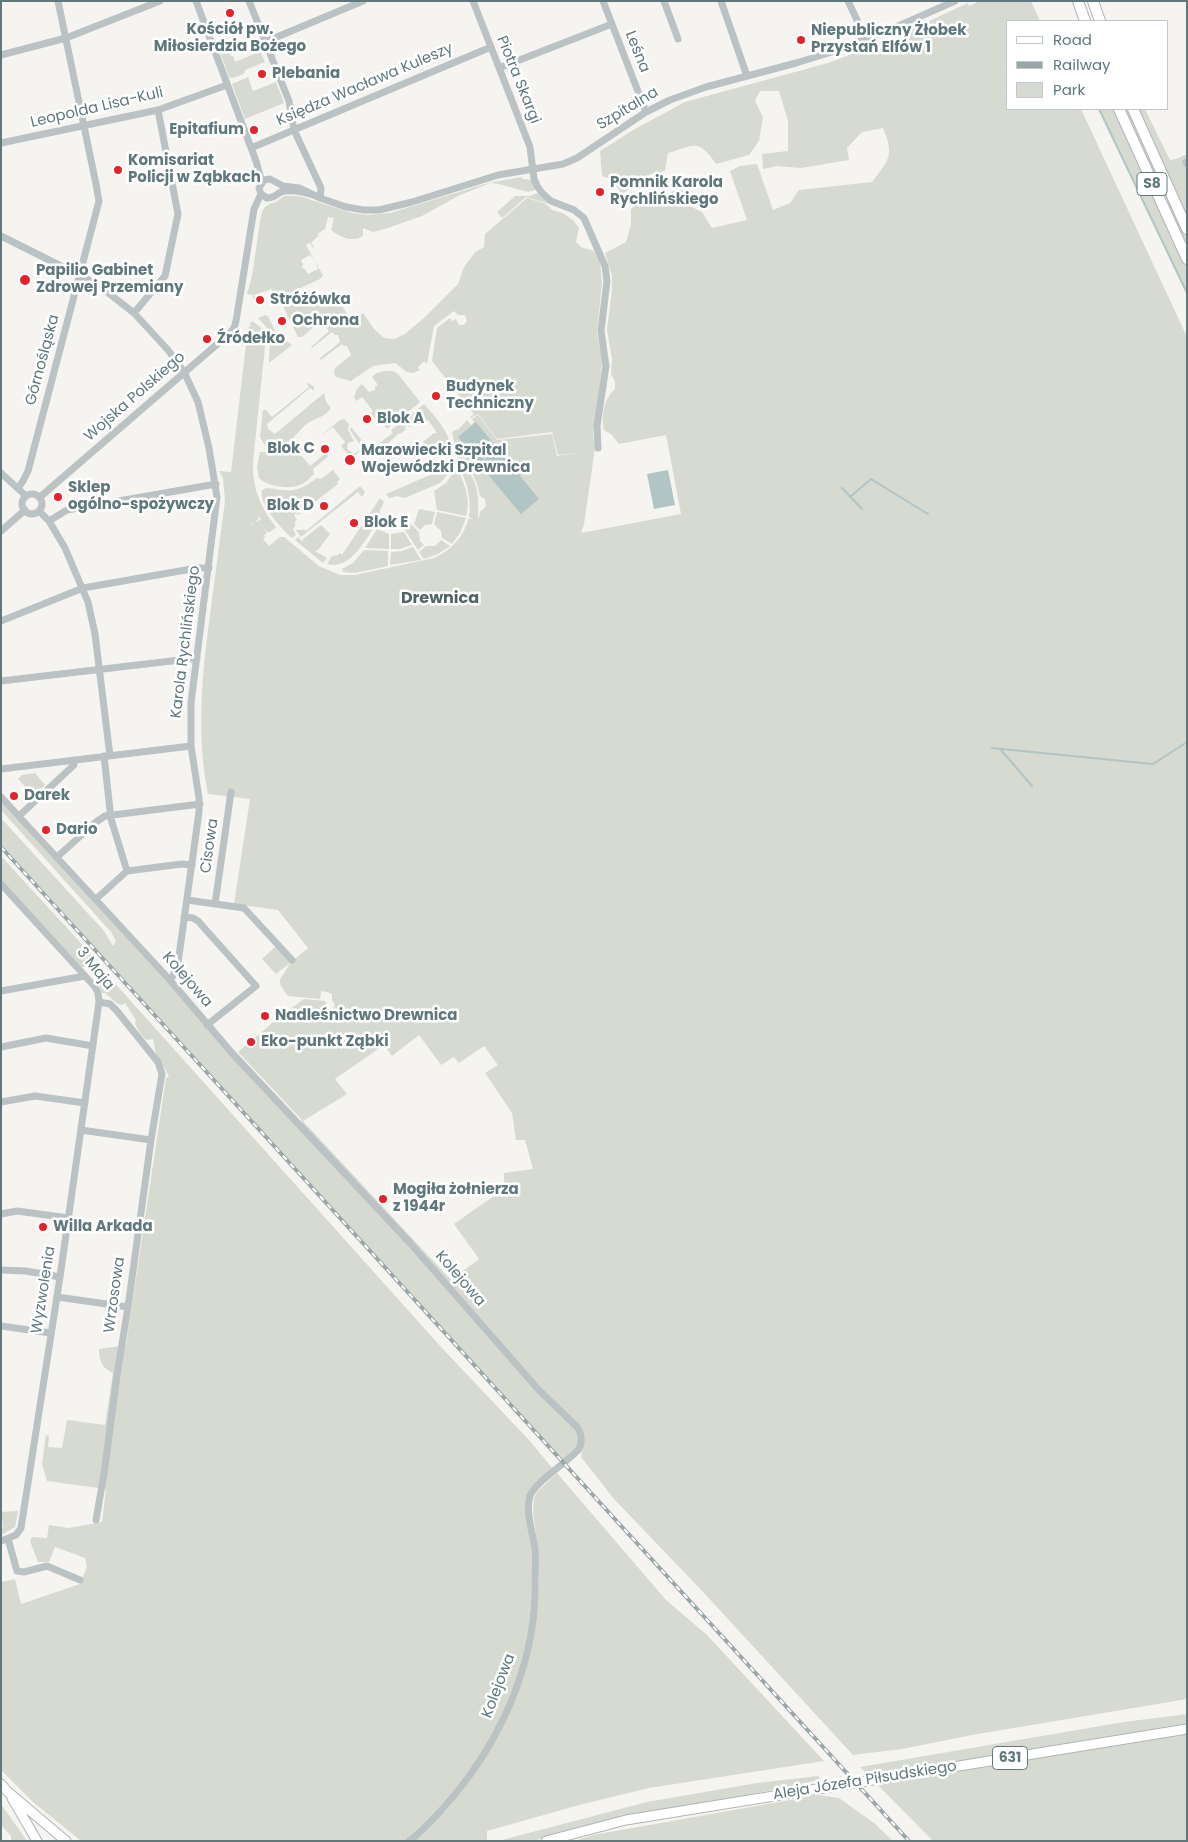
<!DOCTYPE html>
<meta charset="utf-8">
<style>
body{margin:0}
#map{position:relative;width:1188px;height:1842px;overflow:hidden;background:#f5f4f1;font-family:Poppins,sans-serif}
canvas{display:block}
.frame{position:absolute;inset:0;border:2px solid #60787c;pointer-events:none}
.legend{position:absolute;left:1006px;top:20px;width:162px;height:90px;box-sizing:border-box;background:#fff;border:1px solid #bfc9cb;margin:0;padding:6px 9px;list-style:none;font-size:15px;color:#60787c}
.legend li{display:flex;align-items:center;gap:10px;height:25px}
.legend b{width:25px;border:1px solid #bfc9cb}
</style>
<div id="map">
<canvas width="1188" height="1842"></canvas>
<div class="frame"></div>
<ul class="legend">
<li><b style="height:6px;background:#fff"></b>Road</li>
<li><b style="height:6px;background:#9ba6a8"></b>Railway</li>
<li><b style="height:14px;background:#d6dad0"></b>Park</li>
</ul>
</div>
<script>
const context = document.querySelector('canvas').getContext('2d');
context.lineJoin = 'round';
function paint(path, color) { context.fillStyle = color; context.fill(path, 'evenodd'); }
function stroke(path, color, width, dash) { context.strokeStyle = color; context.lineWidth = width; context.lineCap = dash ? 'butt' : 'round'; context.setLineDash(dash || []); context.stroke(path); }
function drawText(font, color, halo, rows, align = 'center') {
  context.font = font + ' Poppins,sans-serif'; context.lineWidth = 5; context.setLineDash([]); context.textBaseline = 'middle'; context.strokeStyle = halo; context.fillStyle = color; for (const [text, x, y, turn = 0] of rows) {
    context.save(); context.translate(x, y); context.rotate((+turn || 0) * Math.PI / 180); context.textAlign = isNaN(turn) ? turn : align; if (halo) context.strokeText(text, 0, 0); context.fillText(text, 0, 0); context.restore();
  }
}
const green = new Path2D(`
 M 976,1 L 1031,1 L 1040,21 L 1007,21 L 1007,109 L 1081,109 L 1187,337 L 1187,1699 L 972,1735 L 902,1749 L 853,1755 L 704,1593 L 614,1499 L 581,1457 L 585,1438 L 582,1428 L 539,1385 L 301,1123 L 302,1120 L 239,1053 L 239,1051 L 283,1014 L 304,999 L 325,1001 L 328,1008 L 326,1011 L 332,1010 L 335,1005 L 332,1000 L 332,994 L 327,992 L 321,991 L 320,999 L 288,996 C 274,978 281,981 290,963 L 276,974 L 262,959 L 276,946 L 291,962 L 308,948 L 278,910 L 234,904 L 250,799 L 208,794 C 196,733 202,675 210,615 C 215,577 220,539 225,501 L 223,478 L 219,471 L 231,472 L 248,328 L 253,324 L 249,326 L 252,321 L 263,329 L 266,337 L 253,462 C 252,487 260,507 276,527 L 270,532 L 267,532 L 258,521 L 261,519 L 259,516 L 258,518 L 259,519 L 253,524 L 251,523 L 251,525 L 258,521 L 267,533 L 263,536 L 266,537 L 263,539 L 269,546 L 280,537 L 284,537 L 319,566 L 340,575 L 355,575 L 434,558 C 452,550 463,537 469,518 L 473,519 L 469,517 C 471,499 468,485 460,469 L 464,467 C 479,480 479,501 478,518 L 479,518 L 480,512 L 486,506 L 485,499 L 480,496 C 477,484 475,474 465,465 L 460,467 C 455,456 455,444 452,432 L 457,429 L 458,430 L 467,420 L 471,425 L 474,422 L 472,419 L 478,415 L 497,440 L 552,434 L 557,456 L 580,453 L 558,455 L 552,432 L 497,439 L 478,414 L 471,418 L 470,417 L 474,414 L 432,361 L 437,328 L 450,318 L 452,321 L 456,319 L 459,325 L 464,325 L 467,321 L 465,315 L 458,315 L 454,311 L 434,326 L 427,364 L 424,361 L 418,367 L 420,370 L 413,373 L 407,372 L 395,363 L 373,366 L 351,381 L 336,377 L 334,373 L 335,368 L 351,355 L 347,346 L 344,346 L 342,344 L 321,360 L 320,358 L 340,342 L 338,335 L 335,335 L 332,332 L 312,348 L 311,347 L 329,331 L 321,321 L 302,337 L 298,337 L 284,308 L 284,304 L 308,291 L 311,296 C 332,290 341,303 351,320 L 363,313 L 374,329 L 384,338 L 394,339 L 405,334 L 425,317 L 458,284 L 464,267 L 475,252 L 484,247 L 485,234 L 527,198 L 546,204 L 552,210 L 563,213 L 574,221 L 579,228 L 576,242 L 581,247 L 594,251 L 600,262 L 602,282 L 597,333 L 602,359 L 601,376 L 593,434 L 595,448 L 584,524 L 581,533 L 681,514 L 666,435 L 619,444 L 611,434 L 604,430 C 601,416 604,398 615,389 L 615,381 L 611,374 L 612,359 L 607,330 L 612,289 L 612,276 L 605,253 L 626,242 L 631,224 L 631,209 L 636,205 L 682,188 L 688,205 L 702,212 L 712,228 L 747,220 L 730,171 L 740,166 L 757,164 L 773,210 L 790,203 L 799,190 L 872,182 C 888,161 895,156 883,128 L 862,132 L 847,148 L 849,160 L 801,168 L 777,166 L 763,169 L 762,154 L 788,151 L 788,121 L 779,91 L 760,91 L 755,101 L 763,117 L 759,141 L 749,155 L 716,164 C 698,138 695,145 668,153 L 665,171 L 651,174 L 622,194 L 612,179 L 602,176 L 600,151 L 635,129 L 685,102 L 828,63 L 884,42 L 968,3 L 969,6 L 976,3 ZM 419,1035 L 441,1065 L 454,1057 L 459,1063 L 484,1046 L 498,1065 L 485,1073 L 512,1113 L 516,1140 L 525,1140 L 533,1169 L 504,1173 L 504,1189 L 454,1224 L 479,1259 L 451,1280 L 303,1121 L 347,1094 L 335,1079 L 384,1045 L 392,1056 Z
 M 225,37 L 231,56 L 233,56 L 235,62 L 259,52 L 256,42 L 265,62 L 245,70 L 244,74 L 232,78 L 229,77 L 216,41 Z
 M 248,77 L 253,91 L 276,82 L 284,103 L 245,119 L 232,84 Z
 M 1099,109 L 1145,109 L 1170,160 L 1176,159 L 1187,154 L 1187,293 Z
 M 522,177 L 522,179 L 531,180 L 535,190 L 528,192 L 499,184 L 490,183 L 458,196 L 422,216 L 385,229 L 373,232 L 363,228 L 363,236 C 350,243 341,237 331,230 L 334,218 L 328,217 L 325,229 L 317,234 L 319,235 L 311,243 L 314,246 L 313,248 L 310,243 L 306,245 L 314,260 L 310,255 L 301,260 L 303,265 L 302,268 L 305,269 L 308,274 L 318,269 L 315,262 L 323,275 L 320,279 L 277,299 L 278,298 L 277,296 L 274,297 L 271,288 L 269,290 L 254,295 L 259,307 L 253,299 L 253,295 L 247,294 L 252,276 L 261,215 L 264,208 L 269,204 L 276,202 L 284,196 L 299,196 L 352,213 L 368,215 L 390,213 L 488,183 Z
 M 537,193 L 549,204 L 526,197 L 502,218 L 497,212 L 515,196 L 530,196 Z
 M 265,315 L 268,316 L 276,333 L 292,345 L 269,363 L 270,335 L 268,329 L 258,318 Z
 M 393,371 L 398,374 L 420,402 L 387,429 L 382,422 L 379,424 L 371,413 L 373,411 L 362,397 L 356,401 L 354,397 L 357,389 L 362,384 L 369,392 L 375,390 L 375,387 L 378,385 L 372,377 C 377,371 385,371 393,371 Z
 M 309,383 L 314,387 L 314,391 L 310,388 L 267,424 L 268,429 L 275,434 L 324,393 L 326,402 L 331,408 C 325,417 316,418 308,423 C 298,430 293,441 282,448 C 276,451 271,450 266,447 L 260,437 L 263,410 L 266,410 L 272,417 L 309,387 L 307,384 Z
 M 424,404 C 437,419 453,435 451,456 L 446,458 L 442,445 L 440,448 L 429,452 L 423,442 L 434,433 L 437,433 L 428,420 L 425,422 L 416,421 L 409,427 L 407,425 L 405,427 L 406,429 L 400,434 L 399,433 L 382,449 L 378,444 L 393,433 L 391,430 Z
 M 344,419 L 349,424 L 348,430 L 354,441 L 348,443 L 347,449 L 354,454 L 362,448 L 350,430 L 351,427 L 361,439 L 360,443 L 362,446 L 362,450 L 351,458 L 341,446 L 345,442 L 333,427 L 319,437 L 340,420 Z
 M 311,440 L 314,443 L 300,454 L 310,466 L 326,453 L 329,456 L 313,469 L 314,474 C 309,479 304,484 297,486 C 287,489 266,486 259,478 L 257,467 L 260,452 L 280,453 L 302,447 Z
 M 450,460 L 451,462 L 449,473 L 440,483 L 405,498 L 397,496 L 389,498 L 386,494 L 437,472 L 441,464 Z
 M 456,469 L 458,470 C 465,485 471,500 466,516 L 437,510 L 434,491 L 446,483 Z
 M 333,470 L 340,479 L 337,482 L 338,484 L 298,515 L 296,513 L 294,515 L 297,520 L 295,522 L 295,527 L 293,529 L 296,535 L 292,538 C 282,529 258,504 262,490 L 266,488 C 291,491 295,494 317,478 L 321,479 Z
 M 360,486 L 365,492 L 362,497 L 358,492 L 301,537 L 296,530 L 302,530 L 304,529 L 306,531 Z
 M 380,498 L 384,502 L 380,510 L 380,517 C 368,535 352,571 327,564 L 332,556 L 338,555 L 340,553 L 342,555 Z
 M 419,509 L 435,512 L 432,524 L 425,525 L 420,530 L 414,524 Z
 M 437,512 L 466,518 L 460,533 L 452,544 L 442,538 L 441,531 L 434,524 Z
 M 404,517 L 419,532 L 420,541 L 424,545 L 418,550 L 399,521 Z
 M 321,525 L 330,534 L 318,550 L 315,551 L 327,558 L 323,563 L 295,540 L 298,537 L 303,542 L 303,539 Z
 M 377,529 L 389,534 L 389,549 L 365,548 Z
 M 404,532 L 412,545 L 400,549 L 391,549 L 391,534 Z
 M 441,540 L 450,546 L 438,554 L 424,559 L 419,552 L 426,546 L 435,546 Z
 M 413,547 L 421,560 L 390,565 L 391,552 L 402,551 Z
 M 364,550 L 388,551 L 388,566 L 355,573 L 343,572 L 342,569 L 353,563 Z
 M 35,773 L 45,785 L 34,796 L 18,779 L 22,775 Z
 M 1,802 L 164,978 L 578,1432 C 580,1448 574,1451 563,1461 L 1,844 L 1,818 L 104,931 L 113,946 L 116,941 L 111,932 L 1,810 Z
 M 1,856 L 90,953 L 90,960 L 84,967 L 81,967 L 1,880 Z
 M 103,970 L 441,1347 L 529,1440 L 553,1469 L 529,1494 C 531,1535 534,1575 530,1615 C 523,1686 489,1752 442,1804 C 430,1818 419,1830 404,1841 L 81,1841 L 33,1802 L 1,1770 L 1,1582 L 15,1579 L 21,1604 L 80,1584 L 87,1567 L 85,1558 L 55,1547 L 49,1562 L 38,1562 L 30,1541 L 32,1537 L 47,1538 L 49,1525 L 69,1528 L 102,1522 L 106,1489 L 47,1481 L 42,1464 L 46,1435 L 49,1436 L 48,1447 L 62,1448 L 67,1420 L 105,1425 L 113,1373 C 102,1369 99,1360 99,1349 L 126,1345 L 166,1078 L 169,1076 L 156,1054 L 153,1039 L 146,1040 L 140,1033 L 135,1024 L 136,1020 L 125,1003 L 122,1005 L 118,1004 L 105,993 L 102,993 L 95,975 Z
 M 557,1473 L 666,1600 L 707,1635 L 824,1761 L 649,1788 L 579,1805 L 487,1831 L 487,1841 L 414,1841 L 423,1834 L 447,1809 L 465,1787 L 514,1702 L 536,1616 L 539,1577 L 538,1551 L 533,1512 L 534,1498 L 537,1492 Z
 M 18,1511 L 15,1527 L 1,1535 L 3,1526 L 1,1512 Z
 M 1187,1714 L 1187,1841 L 933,1841 L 860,1767 L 1124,1722 Z
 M 818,1776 L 822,1782 L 814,1781 L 734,1798 L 591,1824 L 558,1835 L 531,1841 L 498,1841 L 647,1802 L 757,1783 Z
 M 818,1795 L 839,1798 L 874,1823 L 893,1841 L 574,1841 L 593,1835 Z
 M 1,1804 L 27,1841 L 11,1841 L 11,1836 L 1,1825 Z`);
const water = new Path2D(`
 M 476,422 L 497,448 L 479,463 L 458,437 Z
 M 498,449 L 539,499 L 521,514 L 479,464 Z
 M 668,470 L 675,505 L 654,509 L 647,474 Z`);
const stream = new Path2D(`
 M 1099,109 L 1187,293
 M 842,488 L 862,509
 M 850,497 L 871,479 L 928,514
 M 992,748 L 1153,764 L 1187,742
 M 1001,750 L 1032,786`);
const minor = new Path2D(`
 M 196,1 L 256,161 L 262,182
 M 249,1 L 289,101 L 294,130 L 321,188 L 320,198
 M 473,1 L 530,147 L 534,179 L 537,186 L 542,193 L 551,201 L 574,210 L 584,218 L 605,266 L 607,281 L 601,331 L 606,366 L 597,426 L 598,448
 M 603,1 L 646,112
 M 664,1 L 678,39
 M 721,1 L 747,76
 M 848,1 L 866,39
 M 265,42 L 363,1
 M 1,55 L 66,38 L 160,1
 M 499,68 L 612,24
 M 1,143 L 158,110 L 227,85
 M 251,148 L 491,47
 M 1186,162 L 1187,164
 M 313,195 C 304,192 291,189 281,192 C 275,195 274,198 267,198 L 261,194 L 259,188 L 264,180 L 270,179 L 283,186 L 299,188 L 320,198 L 346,207 L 364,210 L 379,210 L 412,202 L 498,175 L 563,164 L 577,158 L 646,112 L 670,100 L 706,87 L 796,63 L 835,51 L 896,27 L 955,1
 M 1,236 L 85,278 L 102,288 L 134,313 L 168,350 L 184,372 L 198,402 L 209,448 L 217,497 L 191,703 L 191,746 L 199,798 L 199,812 L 178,963 L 173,976 L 169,979
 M 134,313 L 165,276 L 178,214 L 158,110
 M 1,473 L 26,496
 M 18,488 L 23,481 L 28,471 L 99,201 L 96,184 L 58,1
 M22 504a10 10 0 1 1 20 0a10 10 0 1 1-20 0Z
 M 40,497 L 229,334 L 234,328 L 236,321 L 254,209 L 261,194
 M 39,511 L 49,521 L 65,548 L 88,602 L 95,634 L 110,756
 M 49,521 L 67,510 L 216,484
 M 1,531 L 25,510
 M 1,621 L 83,588 L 197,568 L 209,568
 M 1,681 L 197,658
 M 104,756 L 111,819 L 127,871
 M 1,769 L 191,746
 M 1,797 L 169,979 L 232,1053 L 410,1243 L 538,1389 L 578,1428 C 582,1435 583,1441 579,1449 C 568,1462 535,1482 530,1496 C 525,1512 533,1533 535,1549 C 536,1562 535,1577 535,1590 C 534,1670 497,1748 444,1807 C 433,1819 423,1831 409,1841
 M 19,816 L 74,765 L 73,760
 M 57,857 L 96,822 L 105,816 L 200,804
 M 1,884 L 95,987 L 98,993 L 99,1002 L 60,1277 L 21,1528 L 16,1535 L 1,1541
 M 96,899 L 127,871 L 182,864 L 192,865
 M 187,900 L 244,908 L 292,960
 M 215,904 L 231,792
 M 184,917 L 193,918 L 198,921 L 256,986 L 207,1025
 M 1,991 L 85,976
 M 1,1047 L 46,1038 L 93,1046
 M 1,1102 L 35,1096 L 85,1103
 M 81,1130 L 151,1140
 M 1,1214 L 17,1211 L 69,1218
 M 1,1270 L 26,1271 L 60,1277
 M 57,1297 L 128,1307
 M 1,1326 L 51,1333
 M 96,1520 L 104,1474 L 117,1375 L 128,1307 L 151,1140 L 162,1074 L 158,1062 L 117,1011 L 110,1004 L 99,1002
 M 8,1539 L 17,1571 L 24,1572 L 47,1566 L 80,1580`);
const major = new Path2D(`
 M 1,1784 L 8,1792 L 66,1841
 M 12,1798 L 37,1841
 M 546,1841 L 626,1820 L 1187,1729`);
const highway = new Path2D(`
 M 1078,1 L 1085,21
 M 1093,1 L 1100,21
 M 1119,109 L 1187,259
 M 1133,109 L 1187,229`);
const rail = new Path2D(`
 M 1,847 L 909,1841`);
const markers = [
 [230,13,5,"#e3232a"],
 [801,40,5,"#e3232a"],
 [262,74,5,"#e3232a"],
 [254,130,5,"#e3232a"],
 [118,170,5,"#e3232a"],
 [600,192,5,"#e3232a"],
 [25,280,6,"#e3232a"],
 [260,300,5,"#e3232a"],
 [282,321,5,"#e3232a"],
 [207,339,5,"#e3232a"],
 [436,396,5,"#e3232a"],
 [367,419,5,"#e3232a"],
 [325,449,5,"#e3232a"],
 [350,460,6,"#e3232a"],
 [58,497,5,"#e3232a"],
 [324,506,5,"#e3232a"],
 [354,523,5,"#e3232a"],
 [14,796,5,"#e3232a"],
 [46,830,5,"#e3232a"],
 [265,1016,5,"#e3232a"],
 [251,1042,5,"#e3232a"],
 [383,1199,5,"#e3232a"],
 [43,1227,5,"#e3232a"]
];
const shields = [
 [1152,184,30],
 [1010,1758,35]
];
const shieldNames = [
 ["S8",1152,184],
 ["631",1010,1758]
];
const poiNames = [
 ["Kościół pw.",230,30,"center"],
 ["Miłosierdzia Bożego",230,47,"center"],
 ["Niepubliczny Żłobek",811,31],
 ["Przystań Elfów 1",811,48],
 ["Plebania",272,74],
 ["Epitafium",244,130,"right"],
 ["Komisariat",128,161],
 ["Policji w Ząbkach",128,178],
 ["Pomnik Karola",610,183],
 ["Rychlińskiego",610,200],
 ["Papilio Gabinet",36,271],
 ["Zdrowej Przemiany",36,288],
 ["Stróżówka",270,300],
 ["Ochrona",292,321],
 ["Źródełko",217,339],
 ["Budynek",446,387],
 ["Techniczny",446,404],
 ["Blok A",377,419],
 ["Blok C",315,449,"right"],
 ["Mazowiecki Szpital",361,451],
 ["Wojewódzki Drewnica",361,468],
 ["Sklep",68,488],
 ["ogólno-spożywczy",68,505],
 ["Blok D",314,506,"right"],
 ["Blok E",364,523],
 ["Darek",24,796],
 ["Dario",56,830],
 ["Nadleśnictwo Drewnica",275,1016],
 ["Eko-punkt Ząbki",261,1042],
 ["Mogiła żołnierza",393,1190],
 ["z 1944r",393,1207],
 ["Willa Arkada",53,1227]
];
const streetNames = [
 ["Leśna",637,52,68],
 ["Piotra Skargi",518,80,68],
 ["Księdza Wacława Kuleszy",365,85,-23],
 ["Leopolda Lisa-Kuli",97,108,-13],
 ["Szpitalna",628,109,-31],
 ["Górnośląska",43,360,-75],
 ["Wojska Polskiego",135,397,-41],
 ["Karola Rychlińskiego",186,642,-83],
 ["Cisowa",210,846,-82],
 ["3 Maja",95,969,51],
 ["Kolejowa",187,980,49],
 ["Kolejowa",460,1279,49],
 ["Wyzwolenia",44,1290,-81],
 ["Wrzosowa",115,1295,-82],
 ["Kolejowa",499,1686,-69],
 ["Aleja Józefa Piłsudskiego",865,1781,-9]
];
const neighbourhoodNames = [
 ["Drewnica",440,599]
];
paint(green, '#d6dad0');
paint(water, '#b2c5c5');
stroke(stream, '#b2c5c5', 2);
stroke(major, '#afb6b8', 11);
stroke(highway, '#afb5b7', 12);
stroke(minor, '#bbc2c4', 7);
stroke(major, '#fff', 9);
stroke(highway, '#fff', 10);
stroke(rail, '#9ba6a8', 4);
stroke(rail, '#fff', 2, [5.5]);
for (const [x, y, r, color] of markers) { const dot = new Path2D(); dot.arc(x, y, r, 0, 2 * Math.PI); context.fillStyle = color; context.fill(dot); stroke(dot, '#fff', 2); }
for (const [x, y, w] of shields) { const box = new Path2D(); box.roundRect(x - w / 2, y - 11.5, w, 23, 4); context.fillStyle = '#fff'; context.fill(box); stroke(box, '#60787c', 1); }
drawText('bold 14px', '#60787c', null, shieldNames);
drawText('bold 15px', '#60787c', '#fff', poiNames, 'left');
drawText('15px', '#60787c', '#fff', streetNames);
drawText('bold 16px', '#526467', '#fff', neighbourhoodNames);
</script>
